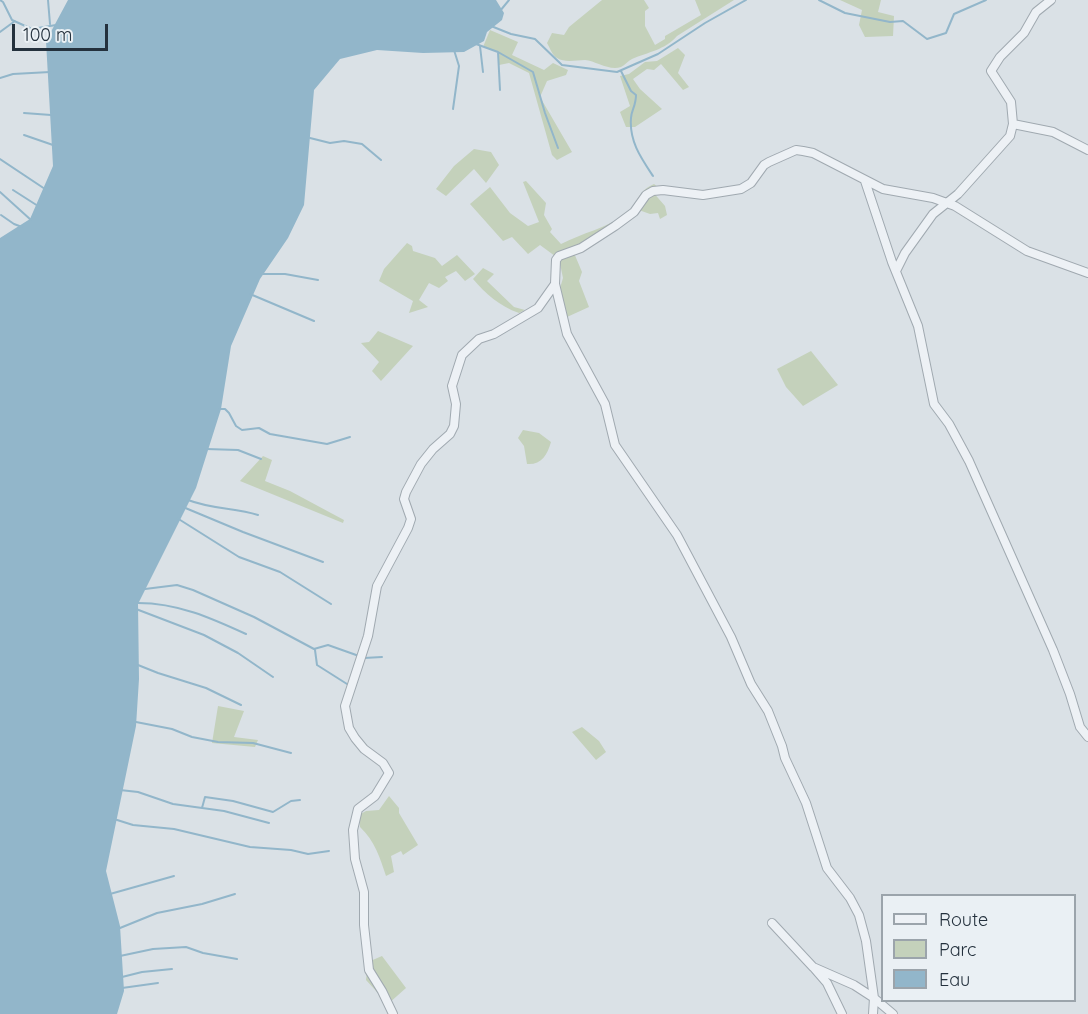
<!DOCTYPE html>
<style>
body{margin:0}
#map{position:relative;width:1088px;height:1014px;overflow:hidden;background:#dae1e6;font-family:Quicksand,sans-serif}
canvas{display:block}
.legend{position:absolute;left:881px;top:894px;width:195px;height:108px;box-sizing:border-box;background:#eaf0f4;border:2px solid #9ba4ab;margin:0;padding:8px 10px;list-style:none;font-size:18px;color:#24313d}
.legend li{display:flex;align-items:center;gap:12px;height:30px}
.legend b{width:30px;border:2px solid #9ba4ab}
.scale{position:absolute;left:12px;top:24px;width:96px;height:27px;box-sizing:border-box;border:3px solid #24313d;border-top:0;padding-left:8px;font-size:18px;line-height:21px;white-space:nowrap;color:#24313d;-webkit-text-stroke:4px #eaf0f4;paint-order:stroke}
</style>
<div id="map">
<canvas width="1088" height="1014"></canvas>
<ul class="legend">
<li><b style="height:8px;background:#edf1f5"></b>Route</li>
<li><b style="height:16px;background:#c4d1bb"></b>Parc</li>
<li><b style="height:16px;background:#92b6ca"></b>Eau</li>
</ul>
<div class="scale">100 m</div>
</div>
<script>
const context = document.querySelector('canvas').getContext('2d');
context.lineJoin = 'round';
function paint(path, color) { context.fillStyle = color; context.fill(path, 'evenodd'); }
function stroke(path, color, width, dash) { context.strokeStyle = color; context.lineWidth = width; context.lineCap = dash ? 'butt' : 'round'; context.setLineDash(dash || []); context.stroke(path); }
const green = new Path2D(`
 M 602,0 L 644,0 L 649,8 L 645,11 L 645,26 L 655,45 L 665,39 L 665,36 L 701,15 L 695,0 L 734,0 L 677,36 C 665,50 648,52 632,59 C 628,61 625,65 621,67 C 609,71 596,61 585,60 C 576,60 565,63 557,58 C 552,55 550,48 547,43 L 552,33 L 564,35 L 569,27 Z
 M 840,0 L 881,0 L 878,12 L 894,16 L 893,36 L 865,37 L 859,25 L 862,10 Z
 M 490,30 L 518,42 L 512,55 L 544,70 L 553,63 L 568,70 L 566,75 L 547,81 L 540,97 L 572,152 L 557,160 L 552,155 L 529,73 L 509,63 L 499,65 L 498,52 L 483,47 Z
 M 678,48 L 685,55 L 678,73 L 689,87 L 683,90 L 661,64 L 654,70 L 647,69 L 633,79 L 640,89 L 662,109 L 635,127 L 626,127 L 620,112 L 630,106 L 620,76 L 629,74 L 645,62 L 657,61 Z
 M 474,149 L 491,152 L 499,165 L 486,183 L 474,169 L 446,196 L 436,189 L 454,166 Z
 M 526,181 L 546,203 L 544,215 L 552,229 L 550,232 L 561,244 C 582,233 607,228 626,214 C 638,204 637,191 654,184 L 659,188 L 652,191 L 665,206 L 667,215 L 660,219 L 658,213 L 650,214 L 636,209 L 574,253 L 582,272 L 579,281 L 589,307 L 567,317 L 560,288 L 563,278 L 559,259 L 540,245 L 528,254 L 512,237 L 503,241 L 470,204 L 490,187 L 510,213 L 528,226 L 539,222 L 523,182 Z
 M 407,243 L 412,246 L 413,251 L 435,258 L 442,266 L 457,255 L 475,274 L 465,281 L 456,271 L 445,277 L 448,281 L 439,288 L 429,283 L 419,300 L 428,307 L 409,313 L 413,301 L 379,281 L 384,269 Z
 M 483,268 L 494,274 L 487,281 L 514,307 L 525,310 L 519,313 C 499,306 486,294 473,279 Z
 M 378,331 L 413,346 L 381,381 L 372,371 L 379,362 L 361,343 L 369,342 Z
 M 811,351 L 838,385 L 803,406 L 786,387 L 777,369 Z
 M 523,430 L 539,433 L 551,442 C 547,456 541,465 527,464 L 524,446 L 518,438 Z
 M 263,456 L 272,460 L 265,481 L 290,491 L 344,520 L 343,523 L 240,481 Z
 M 218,706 L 244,711 L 234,737 L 258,740 L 255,747 L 212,743 Z
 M 582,727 L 599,741 L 606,752 L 596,760 L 572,732 Z
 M 389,796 L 399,808 L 399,813 L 418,845 L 403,855 L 401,851 L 391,856 L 394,872 L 386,876 C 380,858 375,841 360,827 L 359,815 L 366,811 L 379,810 Z
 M 382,956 L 406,988 L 388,1004 L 366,980 L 368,962 Z`);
const water = new Path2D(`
 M 68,0 L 496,0 L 504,13 L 502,20 L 487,32 L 484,41 L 464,52 L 423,53 L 377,50 L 340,59 L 314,90 L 304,205 L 288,238 L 260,279 L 231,346 L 221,409 L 196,488 L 138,604 L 139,679 L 136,726 L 106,871 L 120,926 L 124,991 L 117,1014 L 0,1014 L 0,238 L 30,219 L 53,166 L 46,41 Z`);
const stream = new Path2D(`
 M 0,0 L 3,2 L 12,20 L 32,29 L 56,25
 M 48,0 L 50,24
 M 819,0 L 845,13 L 890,22 L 903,21 L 927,39 L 946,33 L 954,14 L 986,0
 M 500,11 L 509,0
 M 491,26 L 511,34 L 535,39 L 562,65 L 617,72 L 658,54 L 705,23 L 746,0
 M 0,32 L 15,21
 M 476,44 L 498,52 L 533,72 L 545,113 L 558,148
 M 480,46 L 483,72
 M 498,52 L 500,90
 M 621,71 L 631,91 L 636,95 C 636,106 631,111 631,118 C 629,141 641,158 653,176
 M 0,78 L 13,74 L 50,72
 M 453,109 L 459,66 L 454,50
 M 24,113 L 51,115
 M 24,135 L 53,145
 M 310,138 L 330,143 L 344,141 L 362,144 L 381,160
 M 0,159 L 45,189
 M 13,190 L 38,206
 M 0,192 L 31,220
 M 1,215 L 14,224 L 22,227
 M 261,274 L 285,274 L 318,280
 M 250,294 L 314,321
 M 219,409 L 225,409 L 229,413 L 236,426 L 242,430 L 259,428 L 270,434 L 327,444 L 350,437
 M 206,449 L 238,450 L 261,459
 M 188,500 C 211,509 235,508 258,515
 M 183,507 L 243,532 L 323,562
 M 177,518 L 239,557 L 280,572 L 331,604
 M 145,589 L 177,585 L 193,590 L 254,617 L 314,649 L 328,645 L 359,656
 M 138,603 C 178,603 211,618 246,634
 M 136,609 L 204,635 L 238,653 L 273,677
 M 315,650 L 317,665 L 347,684
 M 364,658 L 382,657
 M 138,665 L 158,673 L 206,688 L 241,705
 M 136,722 L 172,729 L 192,737 L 218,742 L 253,743 L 291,753
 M 120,790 L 138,792 L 173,804 L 224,811 L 269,823
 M 202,808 L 205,797 L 233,801 L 273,812 L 291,801 L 300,800
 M 114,819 L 133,825 L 174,829 L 250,847 L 291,850 L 308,854 L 329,851
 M 110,894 L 174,876
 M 120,928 L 157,913 L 202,904 L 235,894
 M 120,956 L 153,949 L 186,947 L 203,953 L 237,959
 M 122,977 L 142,972 L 172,969
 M 122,988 L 158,983`);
const minor = new Path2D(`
 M 1013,124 L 1053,132 L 1088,150
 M 865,181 L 892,262 L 918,326 L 934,404 L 949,424 L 969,461 L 1053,650 L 1070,694 L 1080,727 L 1088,737
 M 896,271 L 905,253 L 933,214 L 958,194 L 1010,136 L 1013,124 L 1011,102 L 991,71 L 1000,57 L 1024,33 L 1036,12 L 1051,0
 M 555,284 L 567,334 L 605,404 L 615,445 L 677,535 L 731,637 L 751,684 L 768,711 L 782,746 L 785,758 L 806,803 L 827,868 L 850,898 L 859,915 L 866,941 L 874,998 L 873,1014
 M 772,923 L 813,967 L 854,985 L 874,998 L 893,1014
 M 814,968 L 827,983 L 842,1014
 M 393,1014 L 382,991 L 369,970 L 364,925 L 364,892 L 355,859 L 353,830 L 358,809 L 375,796 L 389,773 L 383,763 L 364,749 L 355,738 L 349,728 L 345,706 L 368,636 L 377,586 L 408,528 L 411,519 L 404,499 L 406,492 L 421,464 L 433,449 L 450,434 L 454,426 L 456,404 L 452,386 L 462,355 L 479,339 L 494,334 L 538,308 L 555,284 L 556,260 L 559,256 L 581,248 L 615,226 L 634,212 L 646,195 L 653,191 L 663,190 L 703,195 L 741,189 L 751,183 L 764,165 L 769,162 L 796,150 L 803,151 L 813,153 L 883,189 L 933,198 L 955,206 L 1027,251 L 1088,273`);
paint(green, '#c4d1bb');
paint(water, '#92b6ca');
stroke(stream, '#92b6ca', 2);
stroke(minor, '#a0a9b0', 10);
stroke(minor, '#edf1f5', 8);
</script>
